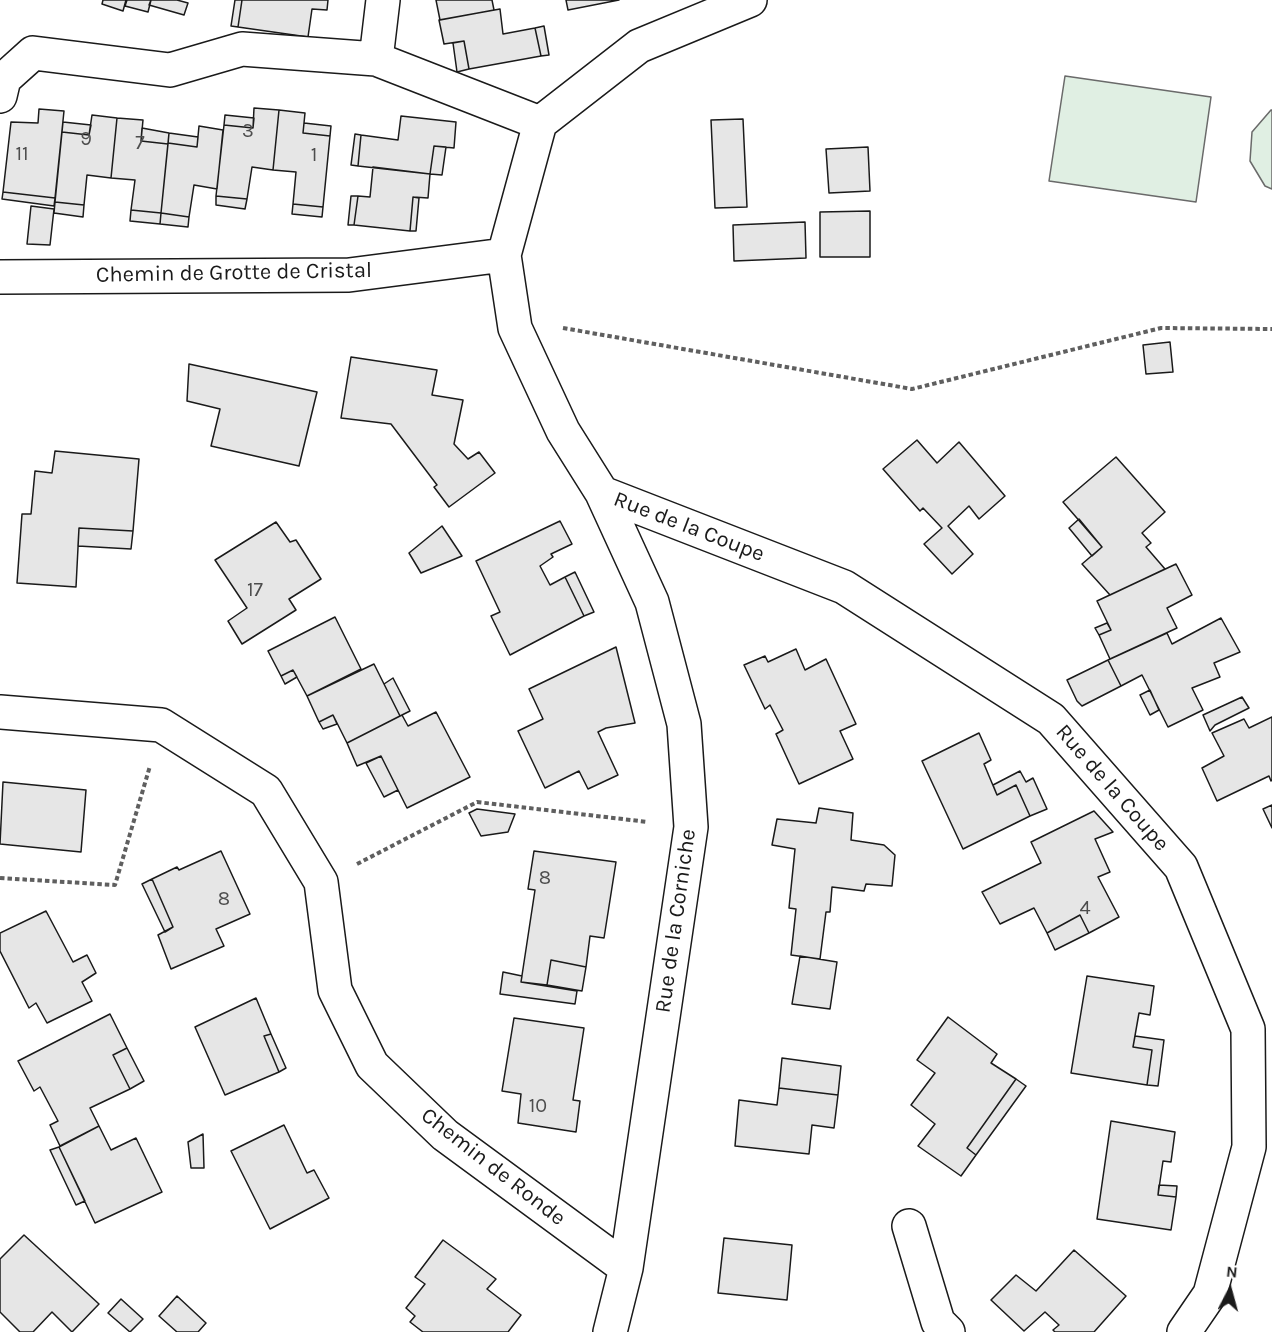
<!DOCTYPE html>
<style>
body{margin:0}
#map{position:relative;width:1272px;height:1332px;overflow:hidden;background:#fff;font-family:Karla,sans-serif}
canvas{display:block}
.north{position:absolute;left:1200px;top:1260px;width:60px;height:60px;-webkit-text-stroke:4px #fff;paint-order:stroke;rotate:6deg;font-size:16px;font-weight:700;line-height:24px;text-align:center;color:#1a1a1a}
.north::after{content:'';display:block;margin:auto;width:21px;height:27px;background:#1a1a1a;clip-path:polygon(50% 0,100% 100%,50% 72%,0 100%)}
</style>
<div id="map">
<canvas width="1272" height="1332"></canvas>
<div class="north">N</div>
</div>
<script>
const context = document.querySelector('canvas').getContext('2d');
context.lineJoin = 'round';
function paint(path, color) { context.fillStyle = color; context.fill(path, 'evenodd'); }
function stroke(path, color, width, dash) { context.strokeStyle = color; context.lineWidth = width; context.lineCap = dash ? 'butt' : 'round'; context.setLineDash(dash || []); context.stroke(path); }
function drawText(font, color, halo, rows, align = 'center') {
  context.font = font + ' Karla,sans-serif'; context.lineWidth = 4.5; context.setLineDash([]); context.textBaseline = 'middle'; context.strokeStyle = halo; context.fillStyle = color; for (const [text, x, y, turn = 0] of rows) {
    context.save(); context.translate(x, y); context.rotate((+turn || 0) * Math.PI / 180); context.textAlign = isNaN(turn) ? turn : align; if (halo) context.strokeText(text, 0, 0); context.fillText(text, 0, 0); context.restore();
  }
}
const green = new Path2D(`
 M 1065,76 L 1211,97 L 1196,202 L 1049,181 Z
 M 1271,110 L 1272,110 L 1272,189 L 1265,186 L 1250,161 L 1252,132 Z`);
const building = new Path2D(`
 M 103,0 L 126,0 L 123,11 L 102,4 Z
 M 127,0 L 151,0 L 148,12 L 125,6 Z
 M 151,0 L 177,0 L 188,3 L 184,15 L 149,5 Z
 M 235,0 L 242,0 L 238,27 L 231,26 Z
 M 242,0 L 328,0 L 327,10 L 312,9 L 308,37 L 238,27 Z
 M 436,0 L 492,0 L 494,10 L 440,20 Z
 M 566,0 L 619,0 L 568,10 Z
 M 500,9 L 503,34 L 535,28 L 541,56 L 469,69 L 464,41 L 444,44 L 439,20 Z
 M 544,26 L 549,55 L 541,56 L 535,28 Z
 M 464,41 L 469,69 L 457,72 L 453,43 Z
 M 254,108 L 279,110 L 273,170 L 252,167 L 247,199 L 216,196 L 224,125 L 253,128 Z
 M 39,109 L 64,111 L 55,198 L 3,192 L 11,122 L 38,123 Z
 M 279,110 L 305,113 L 303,133 L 330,136 L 323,207 L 293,204 L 296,172 L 273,170 Z
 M 92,115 L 117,118 L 111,178 L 87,175 L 84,205 L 55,202 L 62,132 L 89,135 Z
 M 225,115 L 254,118 L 253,128 L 224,125 Z
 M 401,116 L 456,122 L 454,148 L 434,146 L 430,174 L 358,166 L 361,135 L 398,140 Z
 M 117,118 L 143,120 L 141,141 L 168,144 L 161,213 L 131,210 L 135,180 L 111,178 Z
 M 743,119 L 747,207 L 715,208 L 711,120 Z
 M 63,122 L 91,125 L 89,135 L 62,132 Z
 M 304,123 L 331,126 L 330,136 L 303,133 Z
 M 199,126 L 223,130 L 217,189 L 194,185 L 189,217 L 161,213 L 168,143 L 197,147 Z
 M 142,128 L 169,133 L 168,144 L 141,141 Z
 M 169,133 L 198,137 L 197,147 L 168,143 Z
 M 355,134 L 361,135 L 358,166 L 351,165 Z
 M 434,146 L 446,147 L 442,175 L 430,174 Z
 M 868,147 L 870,191 L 829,193 L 826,149 Z
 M 373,167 L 430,174 L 428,198 L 413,197 L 410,231 L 354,225 L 358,196 L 370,197 Z
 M 3,192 L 55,198 L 54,206 L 2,199 Z
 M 216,196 L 247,199 L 245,209 L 216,205 Z
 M 351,196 L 358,196 L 354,225 L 348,225 Z
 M 413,197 L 419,198 L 416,231 L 410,231 Z
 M 55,202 L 84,205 L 83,217 L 54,213 Z
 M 293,204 L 323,207 L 322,217 L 292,214 Z
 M 31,206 L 54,209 L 50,245 L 27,244 Z
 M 131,210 L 161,213 L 160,224 L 130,221 Z
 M 870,211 L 870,257 L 820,257 L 820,212 Z
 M 161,213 L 189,217 L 188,227 L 160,224 Z
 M 805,222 L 806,258 L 734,261 L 733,225 Z
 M 1170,342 L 1173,372 L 1146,374 L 1143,345 Z
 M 351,357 L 437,370 L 432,395 L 463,400 L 454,444 L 468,459 L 479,452 L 495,473 L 449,507 L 434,487 L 437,485 L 391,424 L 341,418 Z
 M 189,364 L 317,392 L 299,466 L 211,446 L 220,409 L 187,401 Z
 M 917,440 L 937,463 L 959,442 L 1005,496 L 979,519 L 969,506 L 948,526 L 973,554 L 952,574 L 924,544 L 942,528 L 923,508 L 920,511 L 883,469 Z
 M 55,451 L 139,459 L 133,531 L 79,528 L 76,587 L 17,583 L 22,514 L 31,514 L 35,471 L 52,473 Z
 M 1116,457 L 1165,512 L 1142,533 L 1151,543 L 1146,547 L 1165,569 L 1110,595 L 1082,564 L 1102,547 L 1063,502 Z
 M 1079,519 L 1102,547 L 1092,556 L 1069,528 Z
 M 560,521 L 572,544 L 551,554 L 553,557 L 540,566 L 550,585 L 565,577 L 584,616 L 510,655 L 491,616 L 500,612 L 476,561 Z
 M 276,522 L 290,542 L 296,540 L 321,579 L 289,599 L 296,610 L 242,644 L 228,621 L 247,608 L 215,560 Z
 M 442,526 L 462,556 L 421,573 L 409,553 Z
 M 79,528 L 133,531 L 131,549 L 78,546 Z
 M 1176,564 L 1192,595 L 1167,608 L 1177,628 L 1110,659 L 1099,635 L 1111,630 L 1097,601 Z
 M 575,572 L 594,612 L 584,616 L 565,577 Z
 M 335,617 L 361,669 L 307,696 L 293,670 L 281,676 L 268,651 Z
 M 1221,618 L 1240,652 L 1214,663 L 1220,677 L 1192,688 L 1203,710 L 1168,727 L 1142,675 L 1121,686 L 1108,660 L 1167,633 L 1172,644 Z
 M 1107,623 L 1111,630 L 1099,635 L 1095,628 Z
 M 616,647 L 635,723 L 606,728 L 598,732 L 618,775 L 588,789 L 579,771 L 545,788 L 518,731 L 543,719 L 529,689 Z
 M 796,649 L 805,670 L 826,659 L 856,724 L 840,731 L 853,759 L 799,784 L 776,734 L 783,730 L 770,705 L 765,709 L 744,665 L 765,656 L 768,662 Z
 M 1108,660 L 1121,686 L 1082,706 L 1077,701 L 1067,680 Z
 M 374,664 L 400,716 L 347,743 L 333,715 L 319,722 L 307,696 Z
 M 293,670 L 297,677 L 285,684 L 281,676 Z
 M 393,678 L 410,711 L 400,716 L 384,684 Z
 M 1150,690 L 1159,710 L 1150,715 L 1140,695 Z
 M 1242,697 L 1249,708 L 1215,725 L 1210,731 L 1203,715 Z
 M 436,712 L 470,777 L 407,808 L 381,756 L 357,766 L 347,743 L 402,715 L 408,726 Z
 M 333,715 L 337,724 L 323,729 L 319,722 Z
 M 1272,717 L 1272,780 L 1271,781 L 1269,776 L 1217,801 L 1202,768 L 1224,756 L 1212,733 L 1244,719 L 1249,728 Z
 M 979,733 L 991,760 L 984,764 L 997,795 L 1016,785 L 1030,816 L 963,849 L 922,761 Z
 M 381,756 L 398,790 L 384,797 L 366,763 Z
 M 1020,771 L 1026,782 L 1033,778 L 1047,809 L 1030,816 L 1016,785 L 997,795 L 993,785 Z
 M 3,782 L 86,790 L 81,852 L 0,844 Z
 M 1272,805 L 1272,828 L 1263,809 Z
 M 819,808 L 853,813 L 851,840 L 884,845 L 895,855 L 892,886 L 866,884 L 864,891 L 832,887 L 830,912 L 826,912 L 820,959 L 791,955 L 796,909 L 789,908 L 795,849 L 772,845 L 777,819 L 816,823 Z
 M 477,809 L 515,814 L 508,832 L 481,836 L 469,813 Z
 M 1094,811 L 1113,832 L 1095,839 L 1110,872 L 1098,877 L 1119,917 L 1089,933 L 1080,915 L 1047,933 L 1034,908 L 1000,924 L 982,892 L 1041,863 L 1031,842 Z
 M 221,851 L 250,914 L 216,929 L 224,946 L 171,969 L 158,935 L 173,927 L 152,879 L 177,867 L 179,870 Z
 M 534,851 L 616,862 L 604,938 L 590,936 L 586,967 L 551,960 L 547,985 L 521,982 L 535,890 L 528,889 Z
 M 152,879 L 173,927 L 165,932 L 142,884 Z
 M 46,911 L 73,962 L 87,955 L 96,973 L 82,982 L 92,1001 L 47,1023 L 36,1003 L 29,1008 L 0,951 L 0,933 Z
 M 1080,915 L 1089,933 L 1055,950 L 1047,933 Z
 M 800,956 L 837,962 L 830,1009 L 792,1004 Z
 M 551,960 L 586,967 L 582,991 L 547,985 Z
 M 503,972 L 522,976 L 521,982 L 577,991 L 575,1004 L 500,994 Z
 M 1087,976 L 1154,986 L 1150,1015 L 1139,1013 L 1133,1047 L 1152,1050 L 1147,1085 L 1071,1073 Z
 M 256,998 L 271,1034 L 264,1036 L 279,1072 L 225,1095 L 195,1027 Z
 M 110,1014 L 127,1048 L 113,1055 L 130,1089 L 90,1108 L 99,1126 L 60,1146 L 50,1125 L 58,1121 L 40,1087 L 34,1091 L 18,1061 Z
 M 948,1017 L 997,1054 L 991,1063 L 1016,1079 L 967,1148 L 976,1155 L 961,1176 L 918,1146 L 935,1124 L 911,1105 L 935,1073 L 917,1060 Z
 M 514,1018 L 584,1028 L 573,1100 L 580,1101 L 576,1132 L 518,1123 L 521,1094 L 502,1091 Z
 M 271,1034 L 286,1068 L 279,1072 L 264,1036 Z
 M 1135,1036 L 1164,1040 L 1158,1086 L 1147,1085 L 1152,1050 L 1133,1047 Z
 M 127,1048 L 144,1081 L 130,1089 L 113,1055 Z
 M 782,1058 L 841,1066 L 838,1095 L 779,1088 Z
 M 1016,1079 L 1026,1086 L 976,1155 L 967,1148 Z
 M 779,1088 L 838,1095 L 834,1128 L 812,1125 L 809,1154 L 735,1146 L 739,1100 L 777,1105 Z
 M 1111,1121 L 1175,1132 L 1171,1162 L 1163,1161 L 1158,1195 L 1176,1197 L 1171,1230 L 1097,1219 Z
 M 284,1125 L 307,1173 L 314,1170 L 329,1198 L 270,1229 L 231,1151 Z
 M 99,1126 L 111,1150 L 136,1138 L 162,1192 L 95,1223 L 59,1147 Z
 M 203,1134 L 204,1168 L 191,1168 L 188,1142 Z
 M 59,1147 L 85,1201 L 76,1205 L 50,1150 Z
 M 1159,1185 L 1177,1186 L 1176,1197 L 1158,1195 Z
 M 24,1235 L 99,1304 L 72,1332 L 52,1312 L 33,1332 L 20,1332 L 0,1312 L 0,1259 Z
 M 724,1238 L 792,1245 L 787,1300 L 718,1293 Z
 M 443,1240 L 496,1279 L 487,1289 L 521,1315 L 508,1332 L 423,1332 L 410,1322 L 415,1316 L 406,1308 L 425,1284 L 415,1277 Z
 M 1074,1250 L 1126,1296 L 1094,1332 L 1055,1332 L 1053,1330 L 1059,1325 L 1045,1312 L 1024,1331 L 991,1300 L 1016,1275 L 1036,1291 Z
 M 177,1296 L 206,1323 L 198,1332 L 177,1332 L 159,1316 Z
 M 121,1299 L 143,1319 L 130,1332 L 108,1313 Z`);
const path = new Path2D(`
 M 563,328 L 912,389 L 1161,328 L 1272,329
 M 357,864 L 477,802 L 648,822
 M 0,878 L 115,885 L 150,766`);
const minor = new Path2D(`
 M 376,59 L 383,0
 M 0,96 L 4,79 L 33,53 L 170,70 L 242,49 L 376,59 L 540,123
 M 0,277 L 349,275 L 504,255
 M 602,493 L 844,587 L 1051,719 L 1181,867 L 1248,1029 L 1249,1147 L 1210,1294 L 1184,1332
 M 0,712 L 161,725 L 266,791 L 321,882 L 335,990 L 372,1065 L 445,1135 L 626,1268
 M 909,1226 L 938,1322 L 948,1332
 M 610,1332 L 626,1268 L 691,827 L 684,724 L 652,602 L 602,493 L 563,431 L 515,328 L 504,255 L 540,123 L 639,46 L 750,0`);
const numberNames = [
 ["3",248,131],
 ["9",86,139],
 ["7",140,143],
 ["11",22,154],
 ["1",314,155],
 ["17",255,590],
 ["8",545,878],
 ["8",224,899],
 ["4",1085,908],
 ["10",538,1106]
];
const streetNames = [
 ["Chemin de Grotte de Cristal",234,273,-1],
 ["Rue de la Coupe",689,527,21],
 ["Rue de la Coupe",1112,788,49],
 ["Rue de la Corniche",676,921,-82],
 ["Chemin de Ronde",493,1167,38]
];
paint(green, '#e0efe3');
stroke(green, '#6a6a6a', 1.5);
paint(building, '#e6e6e6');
stroke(building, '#1a1a1a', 1.5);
stroke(minor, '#1a1a1a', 36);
stroke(path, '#5f5f5f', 4, [4.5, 3]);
stroke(minor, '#fff', 33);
drawText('20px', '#4d4d4d', null, numberNames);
drawText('22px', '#1a1a1a', '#fff', streetNames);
</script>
